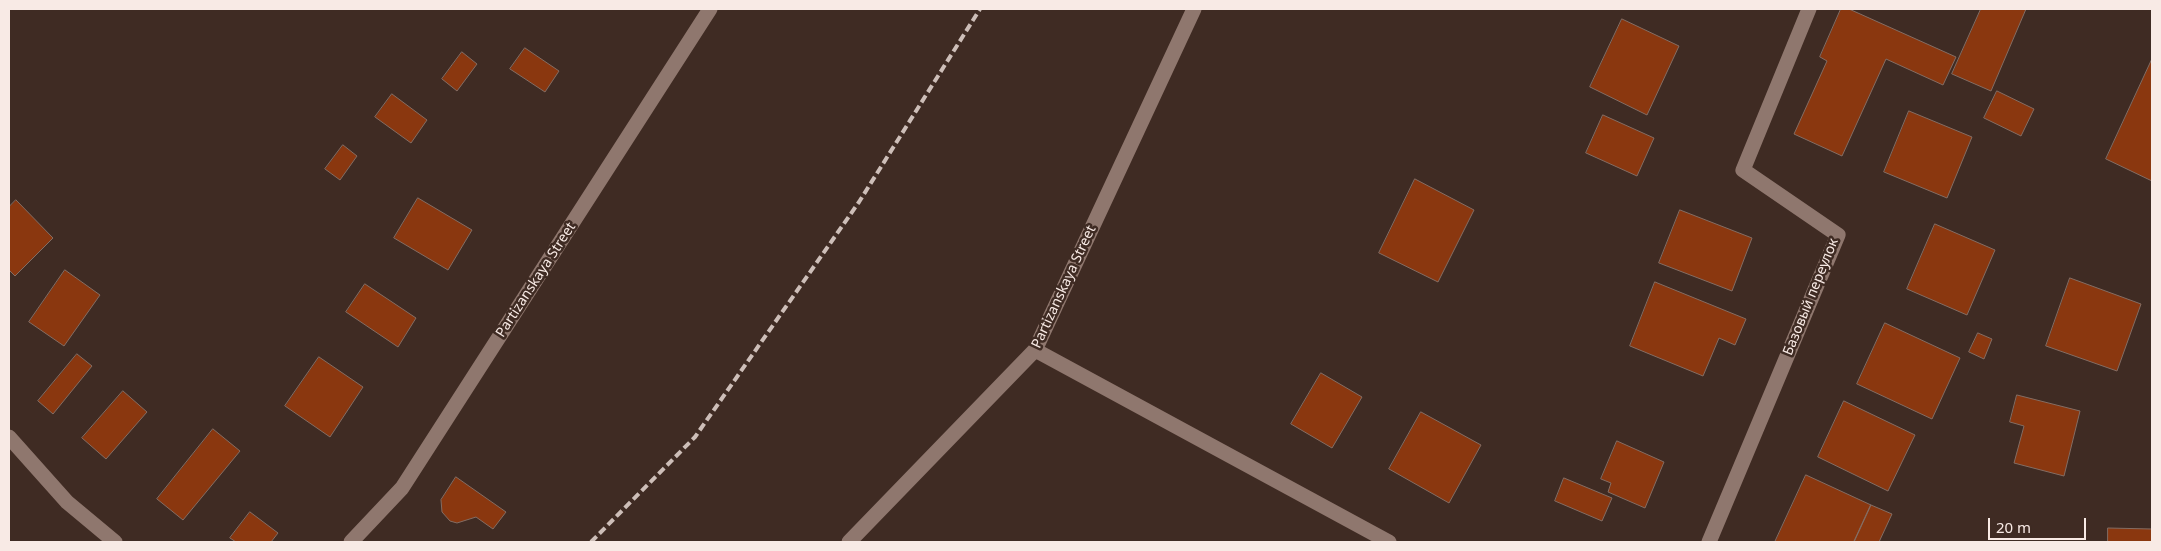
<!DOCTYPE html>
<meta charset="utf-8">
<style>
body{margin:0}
#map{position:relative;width:2161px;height:551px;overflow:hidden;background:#3f2b23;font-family:"Noto Sans",sans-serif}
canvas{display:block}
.frame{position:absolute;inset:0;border:10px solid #f8eae5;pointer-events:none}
.scale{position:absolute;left:1988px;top:518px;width:98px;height:22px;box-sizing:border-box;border:2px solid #f8eae5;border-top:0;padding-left:6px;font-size:15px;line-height:18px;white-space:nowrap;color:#f8eae5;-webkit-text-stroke:4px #3f2b23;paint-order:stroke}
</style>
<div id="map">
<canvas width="2161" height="551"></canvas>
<div class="frame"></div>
<div class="scale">20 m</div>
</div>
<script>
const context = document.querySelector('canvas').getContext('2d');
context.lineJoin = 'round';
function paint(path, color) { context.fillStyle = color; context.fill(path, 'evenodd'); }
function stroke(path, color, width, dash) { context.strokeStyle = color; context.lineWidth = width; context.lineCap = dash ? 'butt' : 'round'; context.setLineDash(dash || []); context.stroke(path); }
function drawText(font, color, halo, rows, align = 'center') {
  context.font = font + ' "Noto Sans",sans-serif'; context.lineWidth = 5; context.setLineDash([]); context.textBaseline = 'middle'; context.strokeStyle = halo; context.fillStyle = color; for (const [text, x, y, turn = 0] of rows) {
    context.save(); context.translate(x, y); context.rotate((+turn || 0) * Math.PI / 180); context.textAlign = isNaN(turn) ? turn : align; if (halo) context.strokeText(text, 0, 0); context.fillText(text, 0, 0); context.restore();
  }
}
const building = new Path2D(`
 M 1841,9 L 1849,9 L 1956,57 L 1943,85 L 1886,59 L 1842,156 L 1794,134 L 1827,61 L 1820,57 Z
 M 1981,9 L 2026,9 L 1991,91 L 1952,74 Z
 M 1622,19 L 1679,46 L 1647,115 L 1590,87 Z
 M 525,48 L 559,71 L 545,92 L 510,69 Z
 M 462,52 L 477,64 L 457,91 L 442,79 Z
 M 2152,59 L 2152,181 L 2106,159 Z
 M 1997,91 L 2034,109 L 2021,136 L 1984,118 Z
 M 392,94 L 427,120 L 411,143 L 375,117 Z
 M 1909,111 L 1972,137 L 1947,198 L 1884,172 Z
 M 1603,115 L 1654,138 L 1637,176 L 1586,153 Z
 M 343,145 L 357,156 L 340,180 L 325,169 Z
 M 1415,179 L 1474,210 L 1438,282 L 1379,253 Z
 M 418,198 L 472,230 L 448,270 L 394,238 Z
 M 16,200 L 53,238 L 15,276 L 9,270 L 9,207 Z
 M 1680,210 L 1752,238 L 1732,291 L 1659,263 Z
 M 1935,224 L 1995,250 L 1967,315 L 1907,289 Z
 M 65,270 L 100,295 L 64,346 L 29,322 Z
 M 2070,278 L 2141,304 L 2117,371 L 2046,346 Z
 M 1655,282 L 1746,319 L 1735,345 L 1719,338 L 1703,376 L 1630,346 Z
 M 365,284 L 416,318 L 398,347 L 346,312 Z
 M 1885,323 L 1960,358 L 1932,419 L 1857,384 Z
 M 1978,333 L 1992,339 L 1984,359 L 1969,352 Z
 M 77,354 L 92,366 L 53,414 L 38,401 Z
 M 319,357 L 363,387 L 330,437 L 285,406 Z
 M 1321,373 L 1362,397 L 1332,448 L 1291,424 Z
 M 123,391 L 147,412 L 106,459 L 82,438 Z
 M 2017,395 L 2080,411 L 2064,476 L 2014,463 L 2024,426 L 2010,422 Z
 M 1844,401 L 1915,435 L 1888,491 L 1818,457 Z
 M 1421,412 L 1481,445 L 1449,503 L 1389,469 Z
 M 213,429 L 240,451 L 183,520 L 157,499 Z
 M 1617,441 L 1664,462 L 1645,508 L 1608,492 L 1611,483 L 1601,479 Z
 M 1806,475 L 1871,505 L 1854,542 L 1775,542 Z
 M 456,477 L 506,512 L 493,529 L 476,517 L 457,523 L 450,521 L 442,512 L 441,500 Z
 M 1564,478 L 1612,498 L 1602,521 L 1555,501 Z
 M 1871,505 L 1892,514 L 1879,542 L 1854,542 Z
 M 250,512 L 278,533 L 271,542 L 236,542 L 230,538 Z
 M 2108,528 L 2152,529 L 2152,542 L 2108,542 Z`);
const minor = new Path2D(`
 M 1035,350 L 1389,542
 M 9,437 L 67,502 L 115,542
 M 351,542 L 402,488 L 710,9
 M 849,542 L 1035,350 L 1194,9
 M 1709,542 L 1838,235 L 1743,170 L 1809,9`);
const rail = new Path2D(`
 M 591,542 L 695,437 L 859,202 L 980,9`);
const streetNames = [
 ["Partizanskaya Street",536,280,-57],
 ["Partizanskaya Street",1064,287,-65],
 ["Базовый переулок",1811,297,-68]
];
paint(building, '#8a370f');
stroke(building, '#846d63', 1);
stroke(minor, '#8f776e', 15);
stroke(rail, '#cdbeb8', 4, [8, 4]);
drawText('14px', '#f8eae5', '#3f2b23', streetNames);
</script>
